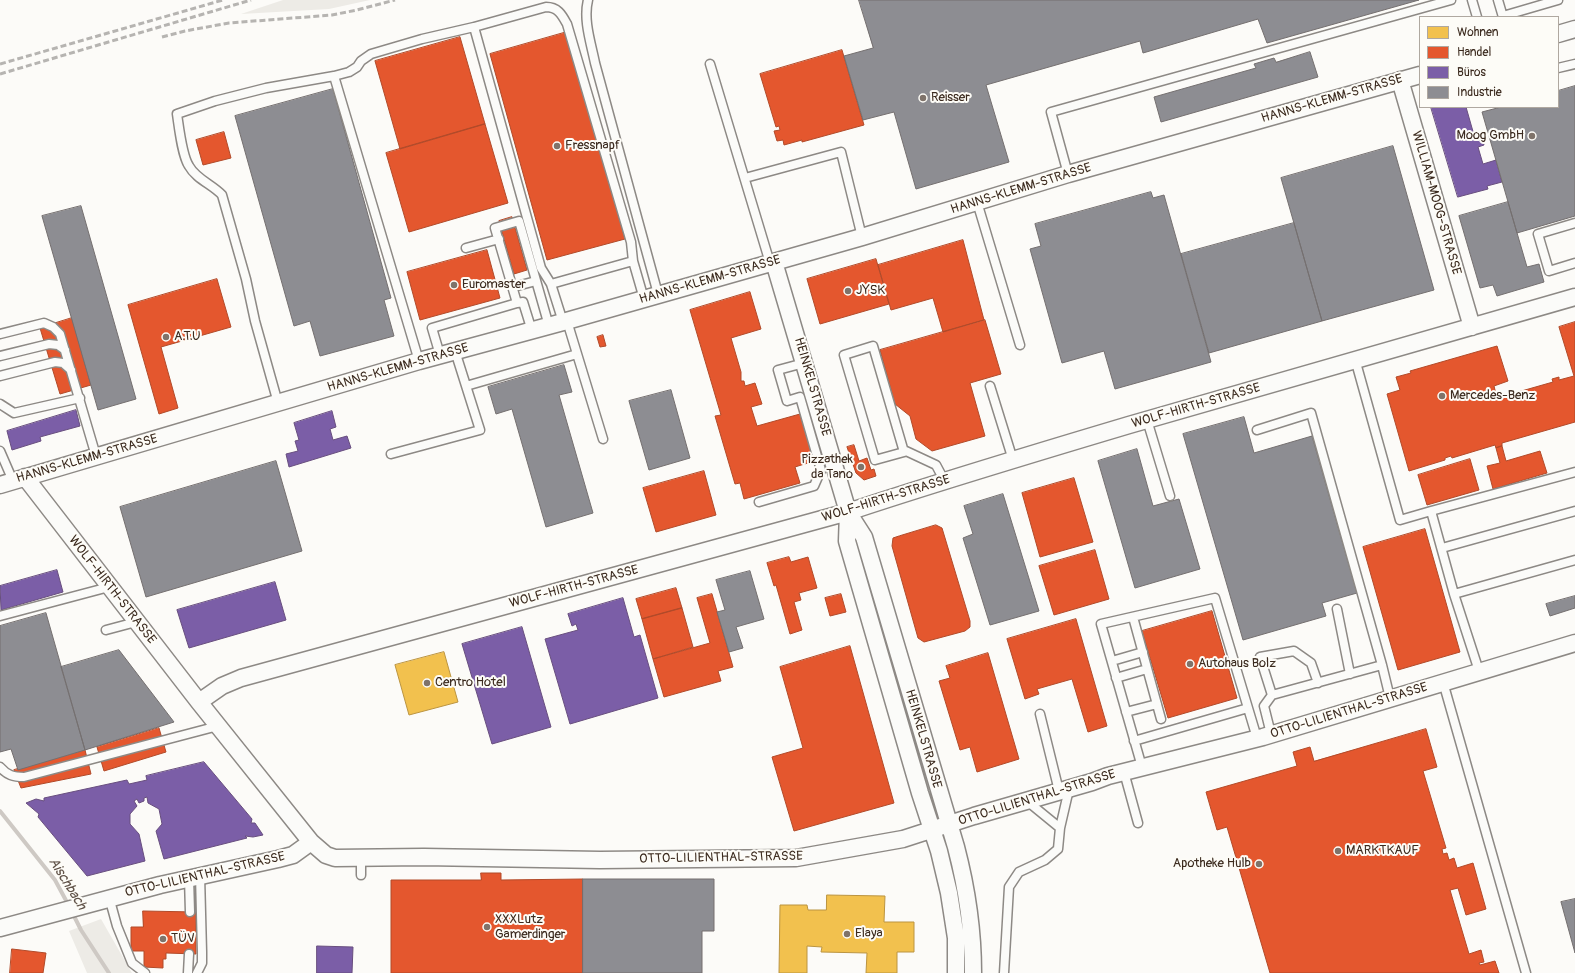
<!DOCTYPE html>
<meta charset="utf-8">
<style>
body{margin:0}
#map{position:relative;width:1575px;height:973px;overflow:hidden;background:#fcfbf8;font-family:Pangolin,sans-serif}
canvas{display:block}
.legend{position:absolute;left:1419px;top:16px;width:140px;height:92px;box-sizing:border-box;background:#fdfcf7;border:1px solid #afa8a0;margin:0;padding:5px 7px;list-style:none;font-size:12px;color:#3b2a1e}
.legend li{display:flex;align-items:center;gap:8px;height:20px}
.legend b{width:20px;border:1px solid #afa8a0}
</style>
<div id="map">
<canvas width="1575" height="973"></canvas>
<ul class="legend">
<li><b style="height:11px;background:#f2c14e"></b>Wohnen</li>
<li><b style="height:11px;background:#e4572e"></b>Handel</li>
<li><b style="height:11px;background:#7b5ea7"></b>Büros</li>
<li><b style="height:11px;background:#8d8d92"></b>Industrie</li>
</ul>
</div>
<script>
const context = document.querySelector('canvas').getContext('2d');
context.lineJoin = 'round';
function paint(path, color) { context.fillStyle = color; context.fill(path, 'evenodd'); }
function stroke(path, color, width, dash) { context.strokeStyle = color; context.lineWidth = width; context.lineCap = dash ? 'butt' : 'round'; context.setLineDash(dash || []); context.stroke(path); }
function drawText(font, color, halo, rows, align = 'center') {
  context.font = font + ' Pangolin,sans-serif'; context.lineWidth = 4; context.setLineDash([]); context.textBaseline = 'middle'; context.strokeStyle = halo; context.fillStyle = color; for (const [text, x, y, turn = 0] of rows) {
    context.save(); context.translate(x, y); context.rotate((+turn || 0) * Math.PI / 180); context.textAlign = isNaN(turn) ? turn : align; if (halo) context.strokeText(text, 0, 0); context.fillText(text, 0, 0); context.restore();
  }
}
const green = new Path2D(`
 M 283,0 L 370,0 L 329,9 L 241,14 Z
 M 101,919 L 132,973 L 87,973 L 69,931 Z`);
const homes = new Path2D(`
 M 444,652 L 458,702 L 409,715 L 395,665 Z
 M 827,895 L 885,896 L 884,922 L 914,922 L 914,952 L 897,952 L 897,973 L 866,973 L 867,953 L 821,952 L 822,947 L 807,946 L 807,973 L 779,973 L 780,905 L 807,905 L 808,910 L 826,910 Z`);
const shops = new Path2D(`
 M 567,32 L 625,239 L 547,260 L 490,54 Z
 M 460,37 L 485,124 L 400,149 L 375,61 Z
 M 842,50 L 864,125 L 802,142 L 802,140 L 784,145 L 783,140 L 777,141 L 774,131 L 780,130 L 779,126 L 776,127 L 760,74 Z
 M 485,124 L 508,203 L 409,232 L 386,153 Z
 M 224,132 L 231,158 L 203,165 L 196,140 Z
 M 512,217 L 527,270 L 514,274 L 499,221 Z
 M 963,240 L 984,320 L 943,332 L 933,298 L 891,310 L 878,265 Z
 M 487,250 L 500,298 L 420,320 L 407,272 Z
 M 876,259 L 889,304 L 820,324 L 807,279 Z
 M 217,279 L 231,327 L 161,347 L 178,408 L 159,414 L 128,305 Z
 M 750,292 L 761,329 L 731,338 L 741,372 L 741,381 L 744,381 L 745,386 L 755,383 L 762,404 L 751,407 L 757,426 L 800,414 L 814,461 L 795,467 L 800,483 L 744,499 L 740,483 L 735,484 L 715,416 L 721,415 L 690,310 Z
 M 72,318 L 91,385 L 60,394 L 40,328 Z
 M 985,320 L 1001,374 L 970,383 L 985,436 L 932,451 L 916,439 L 910,416 L 895,404 L 880,350 Z
 M 1575,322 L 1575,422 L 1502,443 L 1502,446 L 1496,448 L 1495,445 L 1452,458 L 1451,456 L 1445,458 L 1445,460 L 1409,471 L 1387,394 L 1400,390 L 1396,377 L 1411,373 L 1410,371 L 1497,346 L 1508,381 L 1494,386 L 1497,398 L 1553,382 L 1552,379 L 1559,377 L 1559,380 L 1574,376 L 1559,327 Z
 M 603,335 L 606,346 L 600,347 L 597,337 Z
 M 854,445 L 859,461 L 867,458 L 871,470 L 874,469 L 876,476 L 864,480 L 856,473 L 847,447 Z
 M 1502,446 L 1506,461 L 1540,451 L 1547,473 L 1493,489 L 1487,466 L 1500,463 L 1496,448 Z
 M 1470,459 L 1479,490 L 1427,505 L 1418,475 Z
 M 704,471 L 716,515 L 656,532 L 643,488 Z
 M 1074,478 L 1093,542 L 1040,557 L 1022,493 Z
 M 936,525 L 942,528 L 970,621 L 970,627 L 965,631 L 924,642 L 918,638 L 892,546 L 893,538 L 899,536 Z
 M 1425,529 L 1460,652 L 1398,670 L 1363,547 Z
 M 1095,550 L 1109,599 L 1054,615 L 1039,566 Z
 M 789,557 L 791,562 L 808,557 L 817,588 L 799,593 L 801,600 L 794,602 L 802,630 L 790,634 L 776,585 L 774,586 L 767,563 Z
 M 676,588 L 682,608 L 642,619 L 636,599 Z
 M 712,594 L 733,667 L 718,671 L 721,681 L 664,697 L 653,659 L 710,643 L 697,598 Z
 M 841,594 L 846,612 L 830,616 L 825,598 Z
 M 682,608 L 693,647 L 653,659 L 642,619 Z
 M 1212,611 L 1237,698 L 1168,718 L 1142,631 Z
 M 1076,619 L 1107,726 L 1088,732 L 1072,679 L 1037,689 L 1039,694 L 1025,699 L 1007,639 Z
 M 850,646 L 894,803 L 794,831 L 772,757 L 803,748 L 780,667 Z
 M 988,653 L 1019,759 L 977,772 L 970,747 L 960,750 L 939,681 L 950,678 L 946,666 Z
 M 159,728 L 166,752 L 104,771 L 97,747 Z
 M 1426,729 L 1437,767 L 1423,771 L 1446,848 L 1442,849 L 1443,854 L 1447,853 L 1449,860 L 1454,858 L 1457,868 L 1473,863 L 1486,909 L 1466,915 L 1458,888 L 1450,890 L 1469,954 L 1481,950 L 1484,962 L 1479,963 L 1480,965 L 1495,961 L 1499,973 L 1270,973 L 1227,827 L 1217,830 L 1206,792 L 1297,766 L 1293,752 L 1310,747 L 1314,761 Z
 M 85,750 L 91,774 L 21,788 L 14,770 Z
 M 481,873 L 501,873 L 501,880 L 583,879 L 583,973 L 391,973 L 391,880 L 481,880 Z
 M 143,911 L 196,912 L 196,954 L 166,953 L 166,959 L 163,959 L 163,968 L 144,967 L 144,951 L 131,951 L 131,927 L 143,927 Z
 M 12,949 L 46,953 L 43,973 L 10,973 Z`);
const offices = new Path2D(`
 M 1431,107 L 1466,107 L 1474,135 L 1481,133 L 1484,145 L 1478,147 L 1483,164 L 1496,160 L 1502,182 L 1487,186 L 1488,189 L 1458,197 Z
 M 76,410 L 80,426 L 40,437 L 41,441 L 12,450 L 7,431 Z
 M 332,411 L 336,427 L 330,429 L 333,440 L 347,436 L 351,448 L 289,467 L 286,454 L 298,451 L 295,441 L 299,440 L 294,423 Z
 M 57,570 L 63,592 L 1,610 L 0,586 Z
 M 275,582 L 286,620 L 189,648 L 177,610 Z
 M 623,598 L 634,637 L 640,635 L 658,698 L 570,724 L 545,639 L 578,630 L 576,624 L 572,626 L 568,614 Z
 M 522,627 L 551,727 L 492,744 L 462,644 Z
 M 204,762 L 252,819 L 251,823 L 255,823 L 263,835 L 253,837 L 245,836 L 247,838 L 164,859 L 156,831 L 162,824 L 159,809 L 148,803 L 147,797 L 144,798 L 144,801 L 139,803 L 137,799 L 134,801 L 137,806 L 130,814 L 130,824 L 139,834 L 145,861 L 87,876 L 38,817 L 39,814 L 26,803 L 36,799 L 44,801 L 44,798 L 127,780 L 129,784 L 147,780 L 146,776 Z
 M 317,946 L 353,947 L 352,973 L 317,973 Z`);
const industry = new Path2D(`
 M 859,0 L 1419,0 L 1267,43 L 1258,19 L 1143,53 L 1140,41 L 986,85 L 1009,162 L 916,189 L 894,112 L 863,120 L 844,56 L 873,48 Z
 M 1310,52 L 1318,77 L 1161,122 L 1154,97 L 1256,68 L 1254,64 L 1274,58 L 1276,62 Z
 M 1575,86 L 1575,216 L 1517,233 L 1482,112 L 1501,107 L 1558,107 L 1558,91 Z
 M 333,89 L 391,298 L 384,300 L 394,336 L 320,356 L 310,321 L 294,326 L 235,116 Z
 M 1393,146 L 1434,290 L 1322,321 L 1281,178 Z
 M 1151,192 L 1153,198 L 1164,195 L 1211,362 L 1115,389 L 1104,351 L 1062,363 L 1030,249 L 1041,246 L 1035,224 Z
 M 1508,202 L 1527,267 L 1539,264 L 1544,282 L 1497,296 L 1493,285 L 1480,288 L 1459,216 Z
 M 81,206 L 136,399 L 98,410 L 42,216 Z
 M 1294,223 L 1322,321 L 1209,353 L 1181,254 Z
 M 564,365 L 572,392 L 559,395 L 593,513 L 546,527 L 512,409 L 496,414 L 488,387 Z
 M 671,390 L 690,458 L 649,470 L 629,401 Z
 M 1244,417 L 1254,453 L 1312,436 L 1357,593 L 1322,603 L 1326,616 L 1243,640 L 1183,434 Z
 M 1137,449 L 1153,506 L 1179,499 L 1200,569 L 1135,588 L 1098,461 Z
 M 276,461 L 302,551 L 146,597 L 120,507 Z
 M 1003,494 L 1039,611 L 990,625 L 963,538 L 973,534 L 964,506 Z
 M 750,571 L 764,619 L 736,627 L 743,648 L 729,652 L 717,612 L 725,610 L 716,580 Z
 M 1575,596 L 1575,608 L 1550,616 L 1546,604 Z
 M 46,613 L 85,750 L 18,770 L 11,749 L 0,752 L 0,626 Z
 M 119,650 L 174,722 L 85,750 L 61,667 Z
 M 583,879 L 714,879 L 714,931 L 702,931 L 702,973 L 583,973 Z
 M 1575,899 L 1575,953 L 1561,902 Z`);
const stream = new Path2D(`
 M 0,811 L 55,880 L 69,906
 M 72,912 L 81,930 L 109,973`);
const service = new Path2D(`
 M 588,0 C 583,20 591,43 595,63 L 658,294
 M 1472,0 L 1477,17
 M 1498,0 L 1503,17
 M 1503,16 L 1558,0
 M 710,64 L 770,263
 M 1558,68 L 1575,64
 M 334,76 L 419,361
 M 1068,174 L 1051,112 L 1451,0
 M 745,178 L 841,152 L 862,237
 M 977,202 L 1020,345
 M 1575,223 L 1538,234 L 1549,271 L 1575,263
 M 466,248 L 499,239
 M 551,284 L 633,261
 M 513,287 L 536,281
 M 567,321 L 603,439
 M 563,322 L 551,284 L 541,268 L 474,27 L 546,7 C 558,7 562,15 567,24 L 631,242 L 633,261 L 644,299
 M 532,331 L 523,302 L 517,303 L 495,228 L 519,221 L 549,326
 M 0,334 L 44,323 L 53,327 L 60,334 L 96,456
 M 440,355 L 432,328 L 517,303
 M 0,356 L 49,344 L 58,345 L 65,350
 M 1355,359 L 1400,520 L 1431,511 L 1454,594 L 1575,560
 M 0,376 L 55,362 L 63,363 L 71,370
 M 466,386 L 577,354
 M 990,386 L 1013,460
 M 278,403 L 255,321 L 246,279 L 222,195 C 213,185 196,179 189,166 C 182,156 179,127 177,114 L 215,101 L 266,88 L 334,76 L 349,72 L 357,67 L 361,61 L 371,54 L 422,39 L 474,27
 M 0,404 L 14,413 L 80,398
 M 1147,420 L 1170,496
 M 1257,430 L 1311,413 L 1382,665
 M 0,451 L 13,481
 M 904,452 L 873,346 L 844,355 L 875,460 L 904,452 L 906,451 L 936,465 L 944,480
 M 391,454 L 480,430 L 455,351
 M 759,502 L 814,486 L 821,470 L 800,397 L 787,401 L 778,370 L 804,363
 M 1431,511 L 1575,472
 M 1442,548 L 1575,511
 M 1454,594 L 1479,671
 M 1337,609 L 1350,674
 M 0,616 L 109,587
 M 1133,617 L 1161,719
 M 106,630 L 136,622
 M 1112,661 L 1143,652
 M 1116,678 L 1147,669
 M 1443,682 L 1526,973
 M 1272,695 L 1260,657 L 1294,651 L 1311,663 L 1318,683
 M 1126,712 L 1157,704
 M 1040,714 L 1059,791
 M 1271,734 L 1264,706 L 1272,695 L 1382,665 L 1390,698
 M 1134,741 L 1248,708
 M 0,767 C 7,775 13,777 24,777 L 218,726
 M 1142,767 L 1101,624 L 1215,598 L 1257,738
 M 1124,772 L 1138,823
 M 1060,828 L 1069,789
 M 361,859 L 361,875
 M 189,878 L 190,912
 M 109,897 L 117,926 L 132,963 L 145,973
 M 188,973 L 189,954
 M 197,973 L 202,963 L 202,952 L 200,875
 M 1004,973 L 1009,887 L 1019,872 L 1045,860 L 1058,849 L 1060,828 L 1027,801`);
const minor = new Path2D(`
 M 1558,34 L 1575,29
 M 1400,80 L 1472,327
 M 774,262 L 848,512 L 864,537 L 956,847 C 967,889 973,930 973,973
 M 25,477 L 199,702 L 311,842
 M 0,485 L 419,361 L 563,322 L 862,237 L 1068,174 L 1420,75
 M 848,512 L 847,541 L 920,793 L 939,851 L 949,893 L 956,938 L 956,973
 M 199,702 L 222,686 L 241,678 L 848,512 C 941,481 1035,453 1129,425 C 1277,382 1426,340 1575,297
 M 0,928 L 160,885 L 278,859 L 293,855 L 311,842 L 326,855 L 335,858 L 424,857 L 600,860 L 796,858 L 903,839 L 974,816 L 1092,782 L 1108,776 L 1263,737 L 1575,643`);
const rail = new Path2D(`
 M 162,37 L 185,31 L 229,23 L 332,15 L 357,10 L 395,0
 M 0,64 L 223,0
 M 0,74 L 251,0`);
const markers = [
 [923,98,4,"#7f736a"],
 [1532,136,4,"#7f736a"],
 [557,146,4,"#7f736a"],
 [454,285,4,"#7f736a"],
 [848,291,4,"#7f736a"],
 [166,337,4,"#7f736a"],
 [1442,396,4,"#7f736a"],
 [861,467,4,"#7f736a"],
 [1190,664,4,"#7f736a"],
 [427,683,4,"#7f736a"],
 [1338,851,4,"#7f736a"],
 [1259,864,4,"#7f736a"],
 [487,927,4,"#7f736a"],
 [847,934,4,"#7f736a"],
 [163,939,4,"#7f736a"]
];
const poiNames = [
 ["Reisser",931,98],
 ["Moog GmbH",1524,136,"right"],
 ["Fressnapf",565,146],
 ["Euromaster",462,285],
 ["JYSK",856,291],
 ["A.T.U",174,337],
 ["Mercedes-Benz",1450,396],
 ["Pizzathek",853,460,"right"],
 ["da Tano",853,475,"right"],
 ["Autohaus Bolz",1198,664],
 ["Centro Hotel",435,683],
 ["MARKTKAUF",1346,851],
 ["Apotheke Hulb",1251,864,"right"],
 ["XXXLutz",495,920],
 ["Gamerdinger",495,935],
 ["Elaya",855,934],
 ["TÜV",171,939]
];
const streetNames = [
 ["HANNS-KLEMM-STRASSE",1332,99,-16],
 ["HANNS-KLEMM-STRASSE",1021,189,-17],
 ["WILLIAM-MOOG-STRASSE",1436,203,74],
 ["HANNS-KLEMM-STRASSE",710,280,-16],
 ["HANNS-KLEMM-STRASSE",398,368,-16],
 ["HEINKELSTRASSE",812,387,74],
 ["WOLF-HIRTH-STRASSE",1196,406,-16],
 ["HANNS-KLEMM-STRASSE",87,459,-16],
 ["WOLF-HIRTH-STRASSE",886,499,-17],
 ["WOLF-HIRTH-STRASSE",574,587,-15],
 ["WOLF-HIRTH-STRASSE",112,590,52],
 ["OTTO-LILIENTHAL-STRASSE",1349,711,-17],
 ["HEINKELSTRASSE",923,739,74],
 ["OTTO-LILIENTHAL-STRASSE",1037,798,-17],
 ["OTTO-LILIENTHAL-STRASSE",721,858,-1],
 ["OTTO-LILIENTHAL-STRASSE",205,875,-13]
];
const waterNames = [
 ["Aischbach",67,884,58]
];
paint(green, '#edebe6');
paint(homes, '#f2c14e');
stroke(homes, '#bb9440', 1);
paint(shops, '#e4572e');
stroke(shops, '#b14a29', 1);
paint(offices, '#7b5ea7');
stroke(offices, '#684e7e', 1);
paint(industry, '#8d8d92');
stroke(industry, '#746f6f', 1);
stroke(stream, '#cec9c4', 4);
stroke(service, '#8d8985', 11);
stroke(minor, '#8d8985', 19);
stroke(service, '#fbfbf9', 8);
stroke(minor, '#fbfbf9', 16);
stroke(rail, '#b6b4b1', 3, [6, 3]);
for (const [x, y, r, color] of markers) { const dot = new Path2D(); dot.arc(x, y, r, 0, 2 * Math.PI); context.fillStyle = color; context.fill(dot); stroke(dot, '#fdfcf7', 1.5); }
drawText('13px', '#3b2a1e', '#fdfcf7', poiNames, 'left');
drawText('13px', '#3b2a1e', '#fdfcf7', streetNames);
drawText('italic 14px', '#615349', '#fdfcf7', waterNames);
</script>
